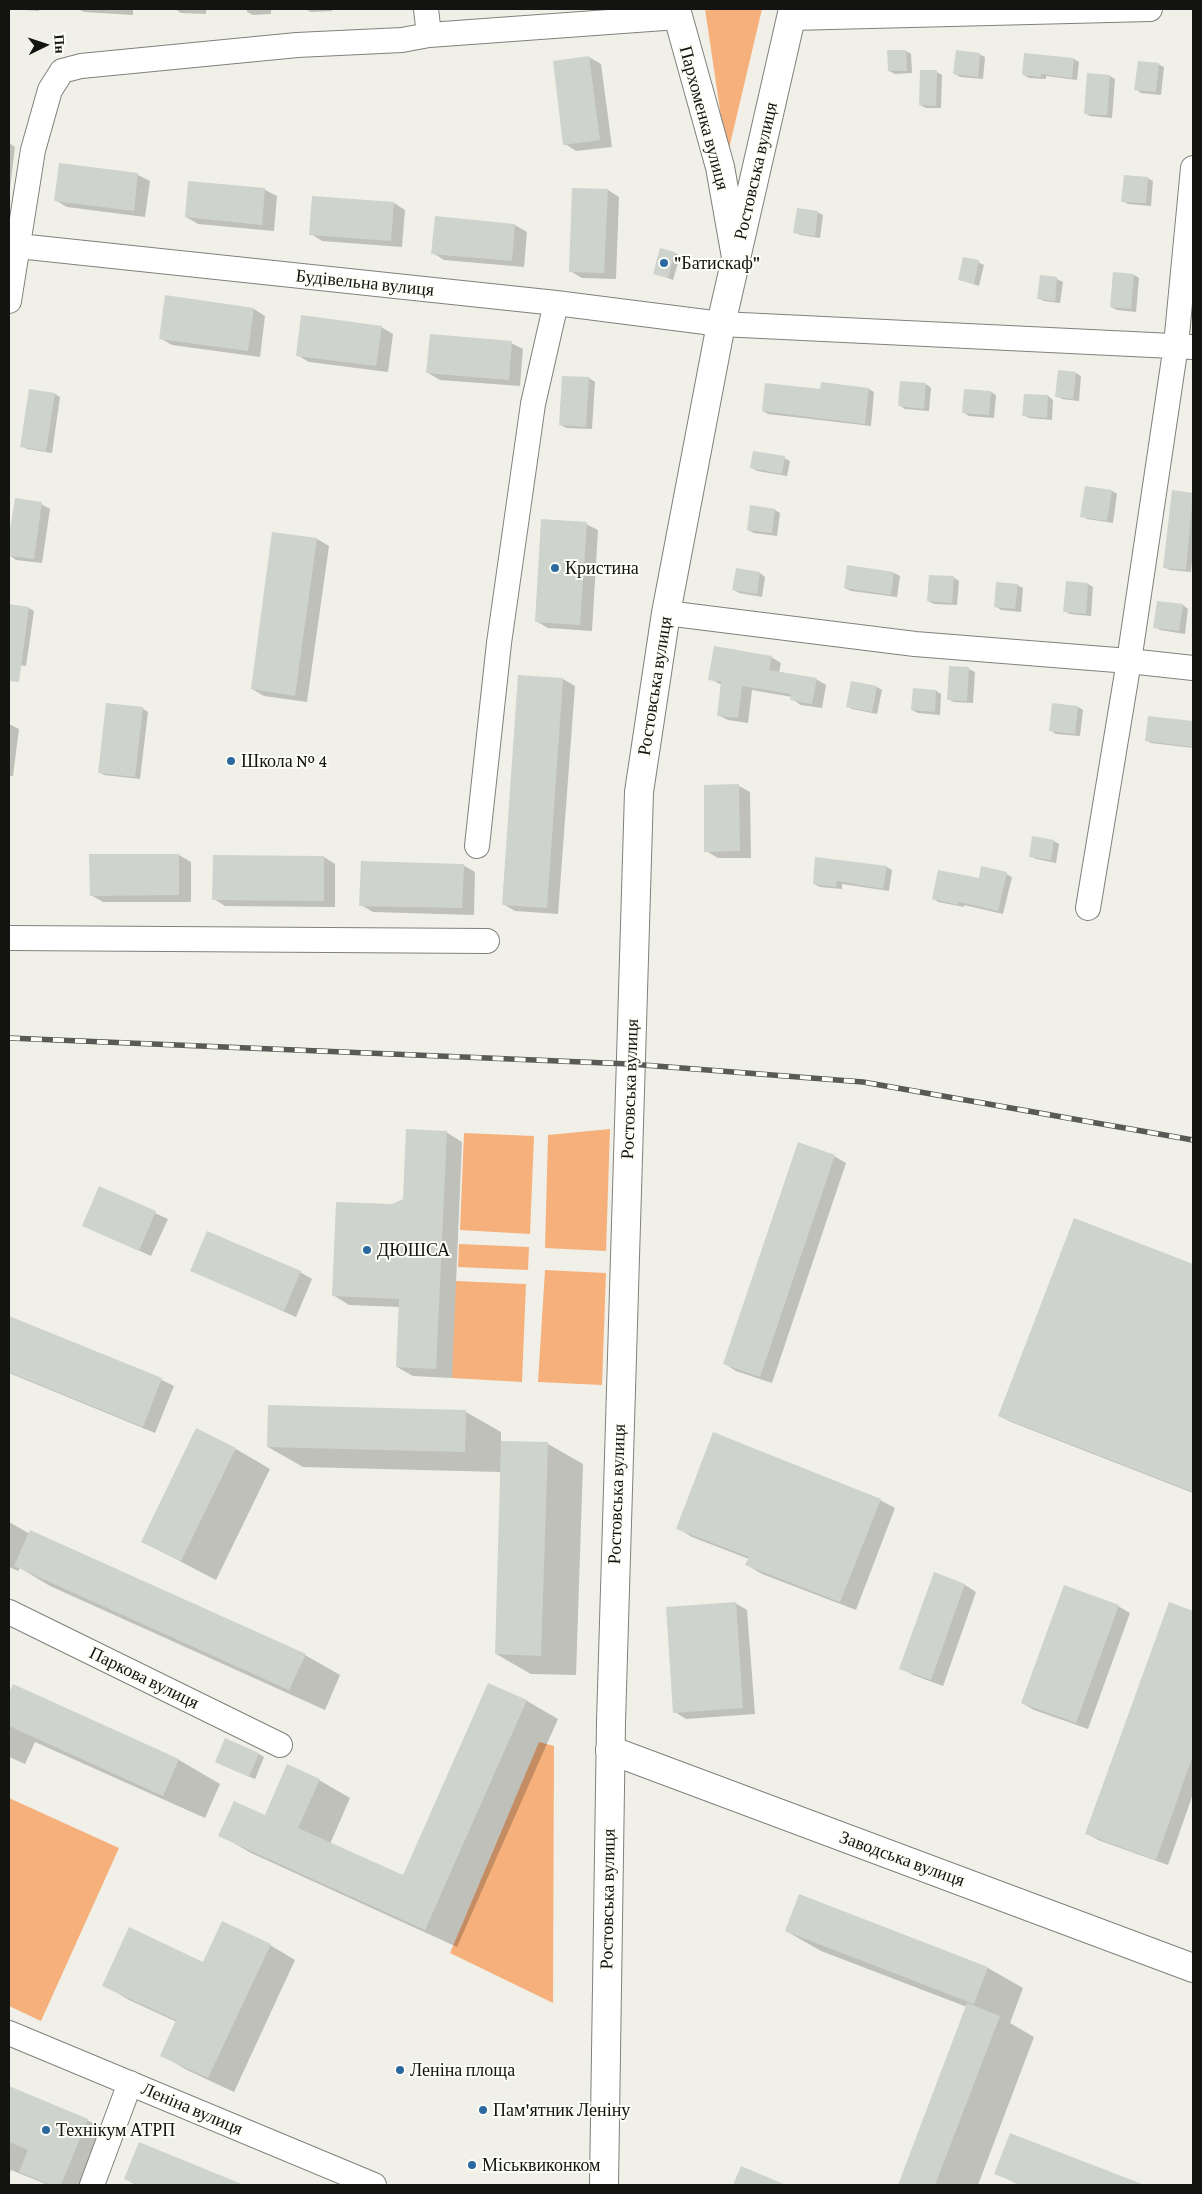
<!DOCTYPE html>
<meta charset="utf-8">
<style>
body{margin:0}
#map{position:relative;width:1202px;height:2194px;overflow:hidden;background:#f0f0e9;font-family:"Crimson Pro",serif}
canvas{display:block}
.frame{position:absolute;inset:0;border:10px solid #131411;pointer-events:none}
.north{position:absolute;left:20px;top:20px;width:50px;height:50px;-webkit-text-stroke:4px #fdfef6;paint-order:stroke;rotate:86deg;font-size:14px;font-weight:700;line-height:20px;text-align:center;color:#131411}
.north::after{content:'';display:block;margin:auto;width:18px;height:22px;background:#131411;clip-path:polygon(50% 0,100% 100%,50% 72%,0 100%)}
</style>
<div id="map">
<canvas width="1202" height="2194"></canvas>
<div class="frame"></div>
<div class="north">Пн</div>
</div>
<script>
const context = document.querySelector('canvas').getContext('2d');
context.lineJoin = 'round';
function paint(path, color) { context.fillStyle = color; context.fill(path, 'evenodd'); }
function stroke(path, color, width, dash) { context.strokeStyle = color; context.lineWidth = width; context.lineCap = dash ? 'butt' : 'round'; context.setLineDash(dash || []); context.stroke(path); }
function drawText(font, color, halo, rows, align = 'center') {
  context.font = font + ' "Crimson Pro",serif'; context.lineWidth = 4; context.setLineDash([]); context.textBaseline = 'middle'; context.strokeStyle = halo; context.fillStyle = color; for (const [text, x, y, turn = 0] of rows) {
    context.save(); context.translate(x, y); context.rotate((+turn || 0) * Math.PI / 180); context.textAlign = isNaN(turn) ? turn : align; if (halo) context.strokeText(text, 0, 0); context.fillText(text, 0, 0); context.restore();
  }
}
const green = new Path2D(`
 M 705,9 L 762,9 L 727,157 Z
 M 610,1129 L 606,1251 L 545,1248 L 548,1135 Z
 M 464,1133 L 534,1136 L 530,1234 L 460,1230 Z
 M 459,1244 L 529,1247 L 528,1270 L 458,1267 Z
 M 545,1270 L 606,1273 L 602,1385 L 538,1382 Z
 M 456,1281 L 526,1284 L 522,1382 L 452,1378 Z
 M 539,1742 L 554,1746 L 553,2003 L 450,1953 Z
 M 9,1798 L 119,1848 L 41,2021 L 9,2006 Z`);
const shadow = new Path2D(`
 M 9,9 L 39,9 L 39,11 Z
 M 78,9 L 133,9 L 133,15 L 84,12 Z
 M 175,9 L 206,9 L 206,14 L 181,13 Z
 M 247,9 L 271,9 L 271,14 L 253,15 L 247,12 Z
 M 305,9 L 332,9 L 332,11 L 311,12 Z
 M 906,51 L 911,54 L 912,73 L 895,74 L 889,71 Z
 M 979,54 L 985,57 L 983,79 L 960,77 L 954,73 Z
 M 589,57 L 601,64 L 612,147 L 576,151 L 565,144 L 554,62 Z
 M 1074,59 L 1079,62 L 1077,80 L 1046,76 L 1046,79 L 1029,78 L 1024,75 Z
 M 1158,64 L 1164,67 L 1161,95 L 1141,93 L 1136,89 Z
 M 937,72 L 942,75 L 941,108 L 926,108 L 920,105 Z
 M 1110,76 L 1115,79 L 1112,118 L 1090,116 L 1085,113 Z
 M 9,143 L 15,147 L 9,197 Z
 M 60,164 L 138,175 L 150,181 L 145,217 L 67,207 L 55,200 Z
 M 1147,178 L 1153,181 L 1151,206 L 1128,204 L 1123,201 Z
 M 190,182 L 265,190 L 277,196 L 274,231 L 198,224 L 186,217 Z
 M 608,190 L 619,197 L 616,279 L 582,278 L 570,271 Z
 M 394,203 L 405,210 L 402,247 L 322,241 L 311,234 Z
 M 817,212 L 823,215 L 820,238 L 800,235 L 795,232 Z
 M 436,218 L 515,225 L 527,232 L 524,267 L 444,260 L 433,253 Z
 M 675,253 L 680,256 L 673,280 L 655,273 Z
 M 978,262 L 984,265 L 979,286 L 960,280 Z
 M 1134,275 L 1139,278 L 1136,312 L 1117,310 L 1111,307 Z
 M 1041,277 L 1057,279 L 1063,282 L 1060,303 L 1044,301 L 1039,298 Z
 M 254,309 L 265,316 L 260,357 L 172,345 L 160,338 Z
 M 381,327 L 393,334 L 388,372 L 309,362 L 297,355 Z
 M 511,343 L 523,349 L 520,386 L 440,380 L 428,373 Z
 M 1076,373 L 1081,376 L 1079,401 L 1062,399 L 1057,396 Z
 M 564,377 L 589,378 L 595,382 L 592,429 L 566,428 L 561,425 Z
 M 822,383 L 869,389 L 874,392 L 871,426 L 768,414 L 763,411 L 821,391 Z
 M 926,384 L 931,388 L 929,411 L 905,409 L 899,405 Z
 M 30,390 L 55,394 L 60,397 L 52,453 L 27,449 L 21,446 Z
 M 991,392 L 996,395 L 994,418 L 969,416 L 963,412 Z
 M 1048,396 L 1053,400 L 1052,420 L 1029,418 L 1024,415 Z
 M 784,458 L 790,461 L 787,476 L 757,471 L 752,468 Z
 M 1112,491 L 1117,494 L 1113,523 L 1087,519 L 1082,516 Z
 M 1173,492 L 1193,494 L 1193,549 L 1191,572 L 1170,570 L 1164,567 Z
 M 16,500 L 41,504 L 50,509 L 42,563 L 16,560 L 9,555 Z
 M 775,510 L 780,513 L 777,536 L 754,533 L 748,530 Z
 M 586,524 L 598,530 L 592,631 L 548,628 L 536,621 Z
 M 273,533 L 317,539 L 329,546 L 307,702 L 264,696 L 252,689 Z
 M 848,566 L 894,573 L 900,576 L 897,597 L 851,591 L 845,588 Z
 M 737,570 L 760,573 L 765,577 L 762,597 L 739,593 L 734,590 Z
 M 953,577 L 959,581 L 957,605 L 934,604 L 928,601 Z
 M 1088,584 L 1093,587 L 1091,616 L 1070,614 L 1064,611 Z
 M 1017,585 L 1023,588 L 1021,612 L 1001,610 L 995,606 Z
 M 9,605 L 29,608 L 34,611 L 26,666 L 9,664 Z
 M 1183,605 L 1188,609 L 1185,634 L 1160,630 L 1155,627 Z
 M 771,657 L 781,663 L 779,673 L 816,679 L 826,685 L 822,708 L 801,705 L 792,699 L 792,697 L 752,690 L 748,723 L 728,720 L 718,715 L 722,685 L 710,679 Z
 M 950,667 L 969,669 L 975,672 L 973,703 L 954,702 L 948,699 Z
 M 519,676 L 563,679 L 575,686 L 558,914 L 515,911 L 503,904 Z
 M 877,687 L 882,690 L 877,714 L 852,709 L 847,706 Z
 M 914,690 L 936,691 L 941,694 L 940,715 L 918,713 L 912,710 Z
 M 1078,707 L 1083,710 L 1080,736 L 1056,734 L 1050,730 Z
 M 142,708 L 148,712 L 140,779 L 104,775 L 99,772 Z
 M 1149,717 L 1193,722 L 1193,748 L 1151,743 L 1146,740 Z
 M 9,724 L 19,729 L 13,776 L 9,776 Z
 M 739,786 L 750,792 L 751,858 L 718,858 L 706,851 Z
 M 1054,841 L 1059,844 L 1056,863 L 1036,859 L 1031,856 Z
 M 179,855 L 191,862 L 191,902 L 103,902 L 91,895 Z
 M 324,857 L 335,864 L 335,907 L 225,906 L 214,899 Z
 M 463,865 L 475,872 L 474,915 L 373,912 L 361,905 Z
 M 887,867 L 892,870 L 889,891 L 842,884 L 842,889 L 820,887 L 814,884 Z
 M 1006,874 L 1012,877 L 1003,914 L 964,905 L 964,907 L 938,902 L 933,898 L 980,880 Z
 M 446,1132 L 462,1142 L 452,1378 L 413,1376 L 397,1367 L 400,1307 L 349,1305 L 333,1295 L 392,1205 L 405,1200 Z
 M 834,1156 L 846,1163 L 772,1383 L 736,1371 L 725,1364 Z
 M 100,1188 L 168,1219 L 151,1256 L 83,1225 Z
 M 1075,1219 L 1193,1265 L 1193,1493 L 1011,1422 L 999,1416 Z
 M 192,1271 L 300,1272 L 312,1279 L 296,1317 Z
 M 12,1319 L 162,1380 L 174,1386 L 155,1433 L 9,1373 L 9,1326 Z
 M 466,1412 L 501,1432 L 501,1442 L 548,1444 L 583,1464 L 576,1675 L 531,1674 L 496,1654 L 501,1472 L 303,1467 L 268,1447 Z
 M 236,1449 L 270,1469 L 216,1580 L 143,1542 Z
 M 880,1500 L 895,1508 L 856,1610 L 762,1574 L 747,1565 L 749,1559 L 692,1537 L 677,1528 Z
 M 9,1522 L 30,1534 L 305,1655 L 340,1675 L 325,1710 L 50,1586 L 20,1568 L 18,1571 L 9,1567 Z
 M 935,1574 L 965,1585 L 976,1592 L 943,1686 L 913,1675 L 901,1668 Z
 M 735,1603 L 747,1610 L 755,1714 L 686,1719 L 675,1712 Z
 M 1169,1604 L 1193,1612 L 1193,1794 L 1168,1865 L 1098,1840 L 1086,1833 Z
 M 1118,1606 L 1130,1613 L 1088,1729 L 1034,1710 L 1022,1703 Z
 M 489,1685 L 527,1701 L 558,1719 L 457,1947 L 251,1853 L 220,1835 L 266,1816 L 319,1780 L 350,1798 L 330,1844 L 403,1877 Z
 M 13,1686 L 179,1760 L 220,1784 L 205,1818 L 35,1742 L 25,1764 L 9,1757 L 9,1696 Z
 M 259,1754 L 264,1757 L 255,1779 L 222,1765 Z
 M 800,1896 L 988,1968 L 1023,1988 L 1010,2023 L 1034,2037 L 978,2185 L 899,2185 L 967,2007 L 821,1951 L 786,1931 Z
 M 270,1945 L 295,1960 L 234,2092 L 187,2070 L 161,2055 L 177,2022 L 129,2000 L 104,1985 L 204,1963 Z
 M 9,2087 L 87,2120 L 102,2128 L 79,2185 L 48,2185 L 11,2170 L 9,2177 Z
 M 140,2143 L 242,2185 L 136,2185 L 125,2179 Z
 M 741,2168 L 785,2185 L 734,2185 Z
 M 996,2174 L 1127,2182 L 1126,2185 L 1020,2185 Z`);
const building = new Path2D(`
 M 887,50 L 906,50 L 907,71 L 888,71 Z
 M 956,50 L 980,53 L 978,77 L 953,74 Z
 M 1024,53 L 1074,58 L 1072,78 L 1041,74 L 1041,77 L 1022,75 Z
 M 589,56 L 600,140 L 563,145 L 553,61 Z
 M 1138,61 L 1159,63 L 1156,92 L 1134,90 Z
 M 920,70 L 937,70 L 936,106 L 919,105 Z
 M 1087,73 L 1110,75 L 1107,115 L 1084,114 Z
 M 59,163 L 138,173 L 134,211 L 54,201 Z
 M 1124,175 L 1148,177 L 1146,203 L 1121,202 Z
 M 188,181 L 265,188 L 262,225 L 185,217 Z
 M 572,188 L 608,189 L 604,273 L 569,272 Z
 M 312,196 L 394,202 L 391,241 L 309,235 Z
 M 797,208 L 818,211 L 815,236 L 793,233 Z
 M 435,216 L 515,224 L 512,261 L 431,254 Z
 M 660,248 L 675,252 L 668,278 L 653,274 Z
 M 963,257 L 979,260 L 974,284 L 958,280 Z
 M 1113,272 L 1134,274 L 1131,309 L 1110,307 Z
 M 1040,275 L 1057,277 L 1055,301 L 1037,299 Z
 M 165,295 L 254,308 L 248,351 L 159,339 Z
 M 301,315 L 382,326 L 376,366 L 296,356 Z
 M 430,334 L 512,341 L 509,380 L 426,373 Z
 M 1058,370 L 1076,372 L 1073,399 L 1055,397 Z
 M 562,376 L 589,377 L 586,427 L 559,425 Z
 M 900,381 L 926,383 L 924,409 L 898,406 Z
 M 821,382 L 869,388 L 865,424 L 762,411 L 765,383 L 820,389 Z
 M 29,389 L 55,393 L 46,451 L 20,447 Z
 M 964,389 L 991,391 L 989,415 L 962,413 Z
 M 1024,394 L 1048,395 L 1047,418 L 1022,416 Z
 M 753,451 L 785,456 L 782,474 L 750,468 Z
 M 1085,486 L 1112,490 L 1107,521 L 1080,517 Z
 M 1172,490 L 1193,493 L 1186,570 L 1163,568 Z
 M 15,498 L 42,502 L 34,559 L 9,556 L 9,536 Z
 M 750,505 L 775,509 L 772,533 L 747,530 Z
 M 541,519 L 587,522 L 580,625 L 535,622 Z
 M 272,532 L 317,538 L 295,696 L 251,689 Z
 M 847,565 L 894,572 L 891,595 L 844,588 Z
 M 736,568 L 760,572 L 757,594 L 732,590 Z
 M 929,575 L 954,576 L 952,603 L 927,601 Z
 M 1066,581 L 1088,583 L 1086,614 L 1063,612 Z
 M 996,582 L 1018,584 L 1015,609 L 994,607 Z
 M 1157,601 L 1183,604 L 1179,631 L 1153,628 Z
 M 9,604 L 29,607 L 19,682 L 9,681 Z
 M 714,646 L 772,656 L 769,670 L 817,678 L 812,704 L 790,700 L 791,694 L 742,686 L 738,718 L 717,716 L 721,682 L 708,680 Z
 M 949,666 L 969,667 L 967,701 L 947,700 Z
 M 518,675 L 563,678 L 547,908 L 502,905 Z
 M 851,681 L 877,686 L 872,712 L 846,707 Z
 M 913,688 L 936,690 L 935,712 L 911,710 Z
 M 106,703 L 143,707 L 135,777 L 98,773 Z
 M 1052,703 L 1078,706 L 1075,734 L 1049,731 Z
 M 1148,716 L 1193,721 L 1193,747 L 1145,741 Z
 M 739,784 L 740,851 L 704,852 L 704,785 Z
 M 1032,836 L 1054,840 L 1051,860 L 1029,857 Z
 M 89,854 L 179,854 L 179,895 L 90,896 Z
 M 213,855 L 324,856 L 324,901 L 212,900 Z
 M 815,857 L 887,866 L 883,889 L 837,881 L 836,887 L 813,884 Z
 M 361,861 L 464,864 L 462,908 L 359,906 Z
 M 981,866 L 1007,872 L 998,911 L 959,902 L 958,905 L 932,899 L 938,870 L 979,878 Z
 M 406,1129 L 447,1131 L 436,1369 L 396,1367 L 399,1299 L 332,1296 L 336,1202 L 392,1204 L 403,1199 Z
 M 798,1142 L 835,1155 L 760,1377 L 723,1364 Z
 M 99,1186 L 156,1211 L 139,1251 L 82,1226 Z
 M 1074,1218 L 1193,1264 L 1193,1492 L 998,1416 Z
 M 207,1231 L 301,1271 L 284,1311 L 190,1271 Z
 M 9,1316 L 162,1378 L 143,1427 L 9,1372 Z
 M 268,1405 L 466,1410 L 465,1452 L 267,1447 Z
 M 196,1428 L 236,1448 L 181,1561 L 141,1542 Z
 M 713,1432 L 881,1499 L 840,1602 L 745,1565 L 749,1557 L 676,1529 Z
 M 501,1441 L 548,1442 L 541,1656 L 495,1654 Z
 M 30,1530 L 306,1654 L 289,1690 L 14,1566 Z
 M 934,1572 L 965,1584 L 931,1680 L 899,1669 Z
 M 1064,1585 L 1119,1605 L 1076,1723 L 1021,1703 Z
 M 736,1602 L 743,1708 L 673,1713 L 666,1607 Z
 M 1169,1602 L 1193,1611 L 1193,1755 L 1156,1860 L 1085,1834 Z
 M 488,1683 L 527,1700 L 425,1930 L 218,1836 L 234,1801 L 265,1815 L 287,1764 L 320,1779 L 298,1828 L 403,1875 Z
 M 13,1684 L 179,1759 L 163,1796 L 9,1726 L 9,1693 Z
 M 225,1738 L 259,1753 L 249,1777 L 215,1762 Z
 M 799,1894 L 988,1967 L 974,2004 L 785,1931 Z
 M 222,1921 L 271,1944 L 208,2078 L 160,2056 L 176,2020 L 102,1986 L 129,1927 L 203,1962 Z
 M 967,2003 L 1000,2016 L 935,2185 L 898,2185 Z
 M 9,2086 L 88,2119 L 61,2185 L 51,2185 L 19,2172 L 28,2150 L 9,2142 Z
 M 1010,2133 L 1142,2184 L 1142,2185 L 1022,2185 L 994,2174 Z
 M 139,2142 L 244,2185 L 138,2185 L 124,2179 Z
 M 741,2166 L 786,2185 L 733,2185 Z`);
const minor = new Path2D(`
 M 426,9 L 429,35
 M 791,18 L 1150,9
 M 9,245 L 556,303 L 721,324 L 1193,347
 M 9,301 L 33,150 L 50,90 L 62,71 L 81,66 L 297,45 L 402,40 L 429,35 L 678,17
 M 666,613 L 915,644 L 1129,661 L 1193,668
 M 477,846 L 499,643 L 533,404 L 556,303
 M 1088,908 L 1129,661 L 1176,345 L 1193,168
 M 9,938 L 487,941
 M 9,1612 L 280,1745
 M 9,2033 L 374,2185
 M 92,2185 L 130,2083`);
const major = new Path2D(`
 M 676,9 L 720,167 L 736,257
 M 610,1750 L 1193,1968`);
const highway = new Path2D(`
 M 604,2185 L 611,1722 L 639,792 L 666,613 L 721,324 L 793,9`);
const rail = new Path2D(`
 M 9,1038 L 630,1064 L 863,1082 L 1193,1140`);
const markers = [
 [664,263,5,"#2a689f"],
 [555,568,5,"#2a689f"],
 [231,761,5,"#2a689f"],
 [367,1250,5,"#2a689f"],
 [400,2070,5,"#2a689f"],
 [483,2110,5,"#2a689f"],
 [46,2130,5,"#2a689f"],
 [472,2165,5,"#2a689f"]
];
const streetNames = [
 ["Пархоменка вулиця",704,118,75],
 ["Ростовська вулиця",756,171,-77],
 ["Будівельна вулиця",365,283,6],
 ["Ростовська вулиця",655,686,-81],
 ["Ростовська вулиця",630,1089,-88],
 ["Ростовська вулиця",617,1494,-88],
 ["Паркова вулиця",144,1678,26],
 ["Заводська вулиця",902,1859,20],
 ["Ростовська вулиця",608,1899,-89],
 ["Леніна вулиця",192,2109,23]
];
const poiNames = [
 ["\"Батискаф\"",674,263],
 ["Кристина",565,568],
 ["Школа № 4",241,761],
 ["ДЮШСА",377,1250],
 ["Леніна площа",410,2070],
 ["Пам'ятник Леніну",493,2110],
 ["Технікум АТРП",56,2130],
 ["Міськвиконком",482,2165]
];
paint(green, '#f6b07b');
paint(shadow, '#0003');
paint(building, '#ced3cd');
stroke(minor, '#80817a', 26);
stroke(major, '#80817a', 30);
stroke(highway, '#80817a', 30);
stroke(minor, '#fff', 24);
stroke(major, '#fff', 28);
stroke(highway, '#fff', 28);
stroke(rail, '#595955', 5.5);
stroke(rail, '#fdfef6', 4, [11]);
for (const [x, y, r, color] of markers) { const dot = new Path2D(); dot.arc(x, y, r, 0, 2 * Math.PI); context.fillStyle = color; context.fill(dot); stroke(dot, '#fdfef6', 2); }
drawText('18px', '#131411', '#fdfef6', streetNames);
drawText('18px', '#131411', '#fdfef6', poiNames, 'left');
</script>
